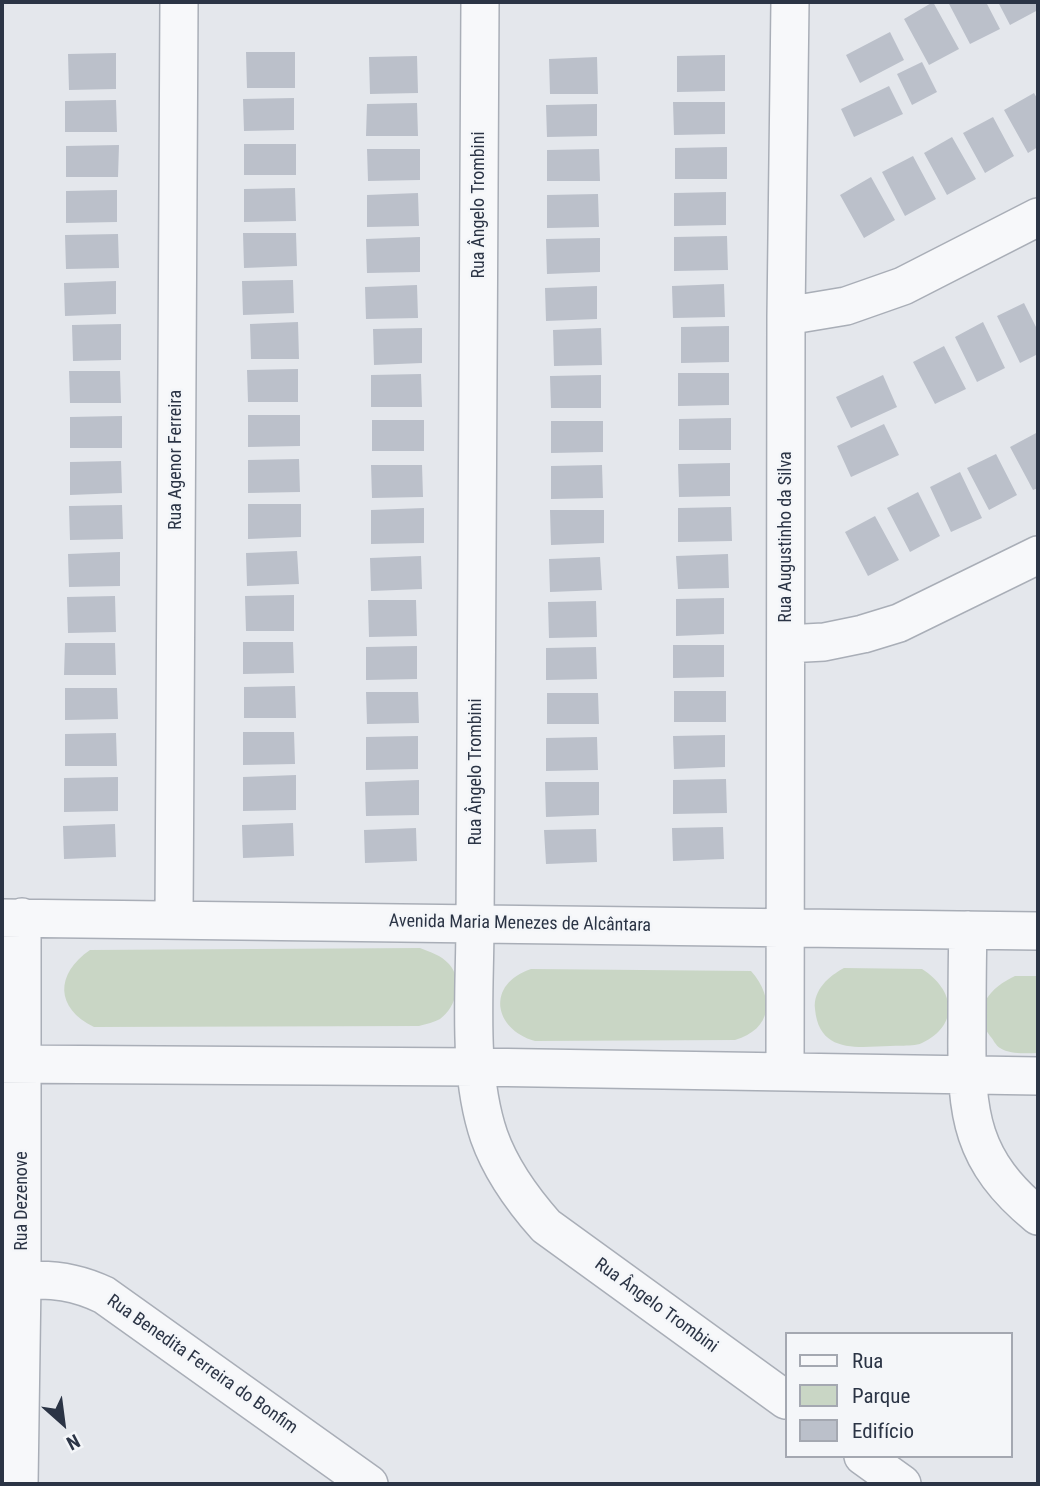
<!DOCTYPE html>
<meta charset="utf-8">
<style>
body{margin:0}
#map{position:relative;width:1040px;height:1486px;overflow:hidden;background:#e4e7ec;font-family:"Roboto Condensed",sans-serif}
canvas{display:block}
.frame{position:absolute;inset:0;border:4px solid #2b3445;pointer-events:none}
.legend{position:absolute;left:785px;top:1332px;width:228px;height:126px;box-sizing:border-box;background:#f4f6f9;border:2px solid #a4a8b1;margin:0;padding:9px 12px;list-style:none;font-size:21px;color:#2b3445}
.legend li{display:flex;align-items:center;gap:14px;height:35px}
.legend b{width:35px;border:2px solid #a4a8b1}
.north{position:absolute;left:28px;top:1388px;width:70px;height:70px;-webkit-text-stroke:5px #f4f6f9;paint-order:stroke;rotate:152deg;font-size:19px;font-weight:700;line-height:28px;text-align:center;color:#2b3445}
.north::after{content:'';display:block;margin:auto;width:24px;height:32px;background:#2b3445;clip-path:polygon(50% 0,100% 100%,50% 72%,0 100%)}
</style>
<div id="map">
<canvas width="1040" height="1486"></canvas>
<div class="frame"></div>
<ul class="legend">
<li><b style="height:9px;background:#f7f8fa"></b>Rua</li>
<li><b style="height:19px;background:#c9d6c5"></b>Parque</li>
<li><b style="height:19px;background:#bbc0ca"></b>Edifício</li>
</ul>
<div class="north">N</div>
</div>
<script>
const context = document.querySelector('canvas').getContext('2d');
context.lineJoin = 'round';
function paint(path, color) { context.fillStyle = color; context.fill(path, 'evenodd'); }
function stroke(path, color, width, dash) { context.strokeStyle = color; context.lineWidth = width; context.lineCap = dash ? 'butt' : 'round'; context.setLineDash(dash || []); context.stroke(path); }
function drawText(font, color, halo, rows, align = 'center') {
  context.font = font + ' "Roboto Condensed",sans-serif'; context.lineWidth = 5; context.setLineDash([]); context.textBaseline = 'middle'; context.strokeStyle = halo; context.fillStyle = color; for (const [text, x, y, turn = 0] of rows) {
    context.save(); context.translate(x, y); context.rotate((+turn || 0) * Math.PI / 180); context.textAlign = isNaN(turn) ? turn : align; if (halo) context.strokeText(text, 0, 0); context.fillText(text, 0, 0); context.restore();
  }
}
const green = new Path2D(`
 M 420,948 C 430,952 441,955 449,964 C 463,979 457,1007 440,1019 C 435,1022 426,1024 419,1026 L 94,1027 C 55,1008 55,974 90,950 Z
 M 844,968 L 922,969 C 955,990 960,1025 922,1043 C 913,1047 900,1045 890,1046 C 858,1047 819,1054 815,1009 C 813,990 829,976 844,968 Z
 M 531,969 L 751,971 C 775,998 772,1029 735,1040 L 535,1041 C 493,1029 486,984 531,969 Z
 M 1015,976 L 1038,976 L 1038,1053 C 1026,1053 1011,1055 1000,1048 C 996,1046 993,1039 990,1036 C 970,1009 991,987 1015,976 Z`);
const building = new Path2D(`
 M 933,2 L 959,49 L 929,65 L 904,19 Z
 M 948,2 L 986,2 L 1000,29 L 970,44 Z
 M 998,2 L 1037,2 L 1038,10 L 1010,25 Z
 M 890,32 L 904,60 L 860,83 L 846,55 Z
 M 246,52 L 295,52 L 295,88 L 247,88 Z
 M 116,53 L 116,89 L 69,90 L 68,54 Z
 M 725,55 L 725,91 L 677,92 L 677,56 Z
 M 417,56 L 418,93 L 370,94 L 369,57 Z
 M 597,57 L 598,94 L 550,94 L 549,59 Z
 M 922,62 L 937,92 L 912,105 L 897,74 Z
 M 889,86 L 903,114 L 854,137 L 841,109 Z
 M 1034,93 L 1038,100 L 1038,147 L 1028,153 L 1004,110 Z
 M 294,98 L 294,130 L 244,131 L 243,99 Z
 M 116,100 L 117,132 L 65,132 L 65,101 Z
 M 673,102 L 725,102 L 725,134 L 674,135 Z
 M 417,103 L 418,136 L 366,136 L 367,104 Z
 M 597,104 L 597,136 L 547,137 L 546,105 Z
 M 993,117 L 1014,156 L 985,173 L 963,133 Z
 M 952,137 L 976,179 L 947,195 L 924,153 Z
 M 244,144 L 296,144 L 296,175 L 244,175 Z
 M 119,145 L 118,177 L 66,177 L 66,146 Z
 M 727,147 L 727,179 L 675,179 L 675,148 Z
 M 367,149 L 420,149 L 420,180 L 368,181 Z
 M 599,149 L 600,181 L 547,181 L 547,150 Z
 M 913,156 L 936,199 L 905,216 L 882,172 Z
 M 871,177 L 895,220 L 864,238 L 840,195 Z
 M 295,188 L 296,221 L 244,222 L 244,189 Z
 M 117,190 L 117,222 L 66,223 L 66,191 Z
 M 726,192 L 726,225 L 674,226 L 674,193 Z
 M 418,193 L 419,226 L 367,227 L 367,195 Z
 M 598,194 L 599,227 L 547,228 L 547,195 Z
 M 243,233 L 296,233 L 297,266 L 244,268 Z
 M 118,234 L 119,268 L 66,269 L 65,235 Z
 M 727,236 L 728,270 L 674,271 L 674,237 Z
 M 420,237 L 420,272 L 367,273 L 366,239 Z
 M 600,238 L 600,272 L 547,274 L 546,239 Z
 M 293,280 L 294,313 L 243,315 L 242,281 Z
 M 116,281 L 116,314 L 65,316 L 64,283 Z
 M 724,284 L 725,317 L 673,318 L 672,286 Z
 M 417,285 L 418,318 L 366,319 L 365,287 Z
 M 597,286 L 597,319 L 546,321 L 545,288 Z
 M 1024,303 L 1038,331 L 1038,354 L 1020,363 L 997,316 Z
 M 298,322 L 299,359 L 251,359 L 250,324 Z
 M 983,322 L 1005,368 L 977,382 L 955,337 Z
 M 121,324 L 121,360 L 73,361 L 72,325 Z
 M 729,326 L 729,362 L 681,363 L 681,327 Z
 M 422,328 L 422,363 L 374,365 L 373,329 Z
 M 601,328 L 602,365 L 554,366 L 553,330 Z
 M 944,346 L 966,389 L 935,404 L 913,362 Z
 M 298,369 L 298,402 L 248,402 L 247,370 Z
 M 69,371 L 120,371 L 121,403 L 70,403 Z
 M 678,373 L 729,373 L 729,405 L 678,406 Z
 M 421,374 L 422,407 L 371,407 L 371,375 Z
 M 601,375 L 601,408 L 551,408 L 550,376 Z
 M 883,375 L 897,407 L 851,428 L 836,397 Z
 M 248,415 L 300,415 L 300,446 L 248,447 Z
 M 122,416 L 122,448 L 70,448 L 70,417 Z
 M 731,418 L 731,450 L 679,450 L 679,419 Z
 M 372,420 L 424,420 L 424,451 L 372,451 Z
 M 551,421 L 603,421 L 603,452 L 551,453 Z
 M 884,424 L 899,455 L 851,477 L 837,446 Z
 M 1038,432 L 1038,488 L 1033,490 L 1010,447 Z
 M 996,454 L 1017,495 L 989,510 L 967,468 Z
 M 299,459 L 300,492 L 248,493 L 248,460 Z
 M 121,461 L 122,493 L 70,495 L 70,462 Z
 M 730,463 L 730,496 L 679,497 L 678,464 Z
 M 371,465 L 422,465 L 423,497 L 372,498 Z
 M 602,465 L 603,498 L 551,499 L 551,466 Z
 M 960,472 L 982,518 L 951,532 L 930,487 Z
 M 918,492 L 940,536 L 910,552 L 887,508 Z
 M 248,504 L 301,504 L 301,537 L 248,539 Z
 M 122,505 L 123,539 L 70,540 L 69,506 Z
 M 731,507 L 732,541 L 678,542 L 678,508 Z
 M 424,508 L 424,543 L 371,544 L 371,510 Z
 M 550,510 L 604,510 L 604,543 L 551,545 Z
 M 875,516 L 899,560 L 868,576 L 845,532 Z
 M 297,551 L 299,584 L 247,586 L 246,553 Z
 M 120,552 L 120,586 L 69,587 L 68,554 Z
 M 728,554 L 729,588 L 678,589 L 676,556 Z
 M 421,556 L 422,589 L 371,591 L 370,558 Z
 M 600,557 L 602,590 L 550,592 L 549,559 Z
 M 294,595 L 294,631 L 246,631 L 245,596 Z
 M 115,596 L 116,632 L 68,633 L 67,597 Z
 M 724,598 L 724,634 L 676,636 L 676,599 Z
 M 368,600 L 416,600 L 417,636 L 369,637 Z
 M 596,601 L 597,637 L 549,638 L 548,602 Z
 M 243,642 L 293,642 L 294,673 L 243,674 Z
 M 65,643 L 115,643 L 116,675 L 64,675 Z
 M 673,645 L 724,645 L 724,677 L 673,678 Z
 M 417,646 L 417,679 L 366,680 L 366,647 Z
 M 596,647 L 597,679 L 546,680 L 546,648 Z
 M 295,686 L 296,718 L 244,718 L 244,687 Z
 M 65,688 L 117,688 L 118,719 L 65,720 Z
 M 674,691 L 726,691 L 726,722 L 674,722 Z
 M 366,692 L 418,692 L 419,723 L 367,724 Z
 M 547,693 L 598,693 L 599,724 L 547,724 Z
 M 243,732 L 294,732 L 295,764 L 243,765 Z
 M 116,733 L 117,766 L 65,766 L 65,734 Z
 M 725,735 L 725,767 L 674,769 L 673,736 Z
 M 418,736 L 418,769 L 366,770 L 366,737 Z
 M 597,737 L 598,770 L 546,771 L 546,738 Z
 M 296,775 L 296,810 L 243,811 L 243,777 Z
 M 118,777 L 118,811 L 64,812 L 64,778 Z
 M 726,779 L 727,813 L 673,814 L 673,780 Z
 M 419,780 L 419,815 L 366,816 L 365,782 Z
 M 545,782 L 599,782 L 599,815 L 546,817 Z
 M 293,823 L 294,856 L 243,858 L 242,825 Z
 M 115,824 L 116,857 L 64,859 L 63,826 Z
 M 723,827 L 724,859 L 673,861 L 672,828 Z
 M 416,828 L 417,861 L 365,863 L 364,830 Z
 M 596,829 L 597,862 L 546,864 L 544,830 Z`);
const street = new Path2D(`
 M 480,2 L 475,923 C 475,992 467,1071 489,1136 C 501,1170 522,1199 546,1226 L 786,1400
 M 786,316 L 846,306 L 903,286 L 1038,217
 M 786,644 L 824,642 L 863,634 L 899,623 L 1038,555
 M 2,918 L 1038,931
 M 174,919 L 179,2
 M 968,930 C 967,964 967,998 967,1032 C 966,1115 971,1161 1038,1216
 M 2,1064 L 476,1067 L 1038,1076
 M 785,1072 L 786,316 L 790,2
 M 22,1281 C 52,1278 77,1282 104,1295 L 369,1484
 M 863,1456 L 902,1484
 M 19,1484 L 22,1281 L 22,917`);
const streetNames = [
 ["Rua Ângelo Trombini",479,205,-90],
 ["Rua Agenor Ferreira",176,460,-90],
 ["Rua Augustinho da Silva",786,537,-90],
 ["Rua Ângelo Trombini",476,772,-90],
 ["Avenida Maria Menezes de Alcântara",520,924,1],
 ["Rua Dezenove",22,1201,-90],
 ["Rua Ângelo Trombini",656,1306,36],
 ["Rua Benedita Ferreira do Bonfim",202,1365,35]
];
paint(green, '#c9d6c5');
paint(building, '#bbc0ca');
stroke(street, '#a9aeb7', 40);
stroke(street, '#f7f8fa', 37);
drawText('18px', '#2b3445', '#f4f6f9', streetNames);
</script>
